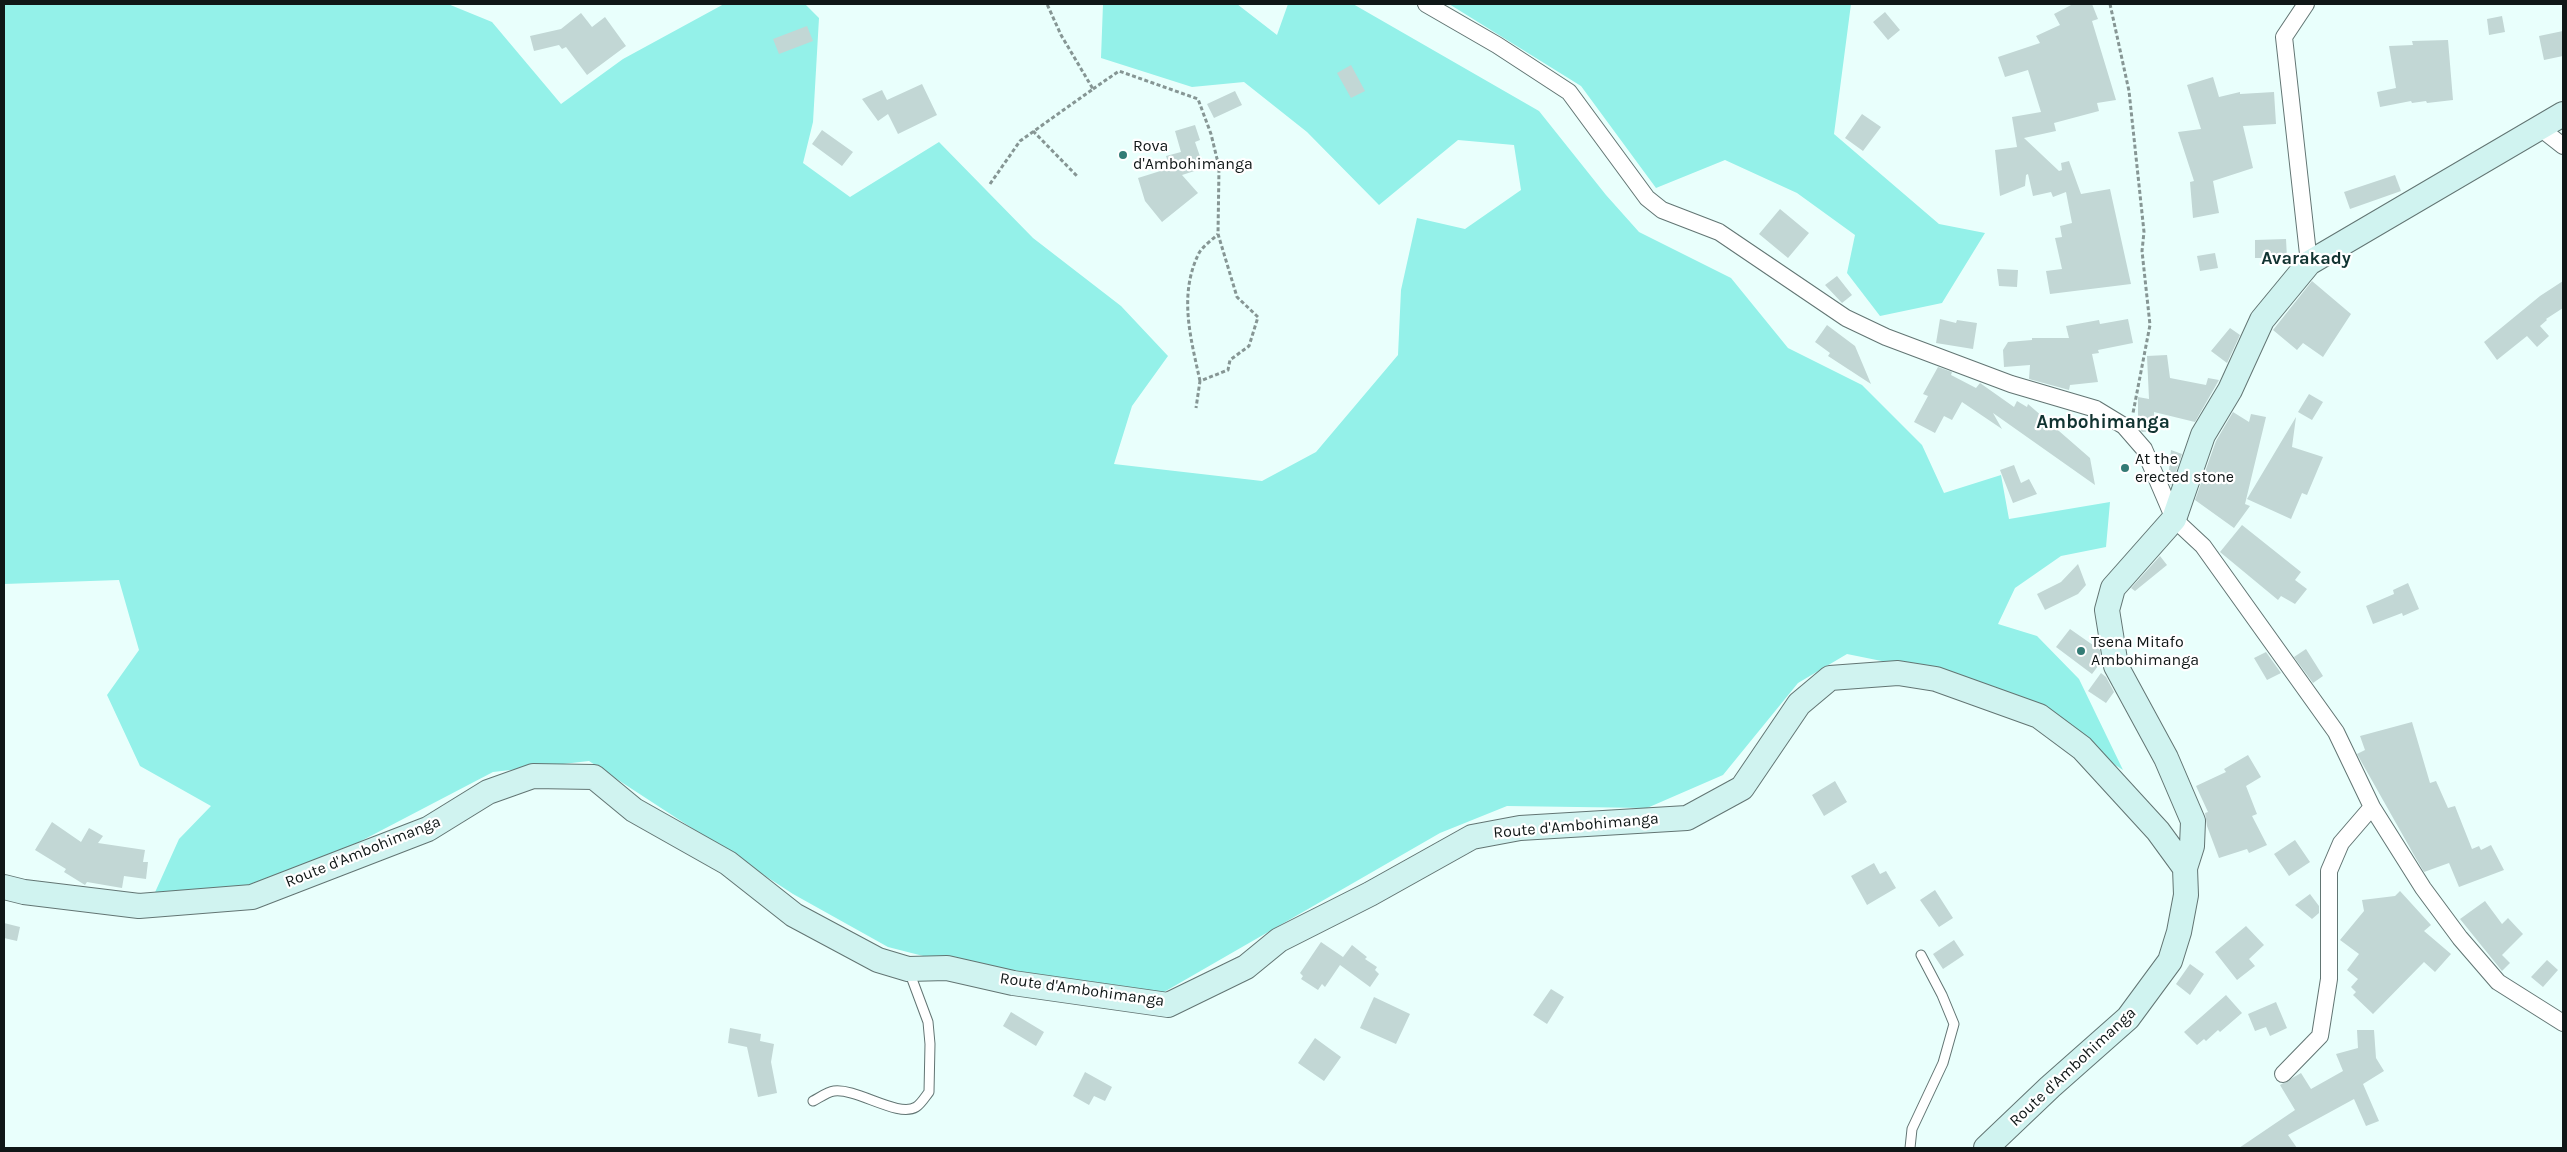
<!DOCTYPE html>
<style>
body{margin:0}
#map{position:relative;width:2567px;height:1152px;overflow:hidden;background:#e9fffc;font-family:Karla,sans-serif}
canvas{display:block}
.frame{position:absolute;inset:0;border:5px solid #101717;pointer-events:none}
</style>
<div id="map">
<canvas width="2567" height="1152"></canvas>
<div class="frame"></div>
</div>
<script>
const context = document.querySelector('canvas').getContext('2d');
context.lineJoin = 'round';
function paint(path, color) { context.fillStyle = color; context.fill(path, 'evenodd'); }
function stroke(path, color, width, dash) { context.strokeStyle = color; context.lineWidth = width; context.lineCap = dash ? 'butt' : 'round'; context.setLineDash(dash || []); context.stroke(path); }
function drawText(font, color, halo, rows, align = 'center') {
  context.font = font + ' Karla,sans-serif'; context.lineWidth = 4.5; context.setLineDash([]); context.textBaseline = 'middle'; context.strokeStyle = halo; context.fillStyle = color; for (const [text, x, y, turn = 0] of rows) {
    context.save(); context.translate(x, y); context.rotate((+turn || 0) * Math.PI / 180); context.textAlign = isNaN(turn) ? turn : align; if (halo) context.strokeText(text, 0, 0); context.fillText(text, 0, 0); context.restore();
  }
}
const green = new Path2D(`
 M 4,4 L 448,4 L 492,22 L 561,104 L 623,59 L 724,4 L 805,4 L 819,18 L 813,122 L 803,163 L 850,197 L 939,142 L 1033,238 L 1121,306 L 1168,356 L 1132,406 L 1114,464 L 1262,481 L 1316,452 L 1398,355 L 1401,290 L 1417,218 L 1465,229 L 1521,190 L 1514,145 L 1458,140 L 1379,205 L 1307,132 L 1244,82 L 1192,87 L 1101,58 L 1103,4 L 1237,4 L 1277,35 L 1288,4 L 1353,4 L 1539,111 L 1606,195 L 1639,232 L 1731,278 L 1788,348 L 1862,385 L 1922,445 L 1944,493 L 2001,475 L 2009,519 L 2110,502 L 2106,547 L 2061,556 L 2015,588 L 1998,624 L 2037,636 L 2079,679 L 2123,770 L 2092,750 L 1931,671 L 1847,654 L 1798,683 L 1723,775 L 1647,808 L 1507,806 L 1440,833 L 1164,992 L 1033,984 L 888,947 L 793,894 L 589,761 L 493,772 L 273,887 L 152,899 L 179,839 L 211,806 L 140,766 L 107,695 L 139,650 L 119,580 L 4,584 Z
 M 1449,4 L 1851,4 L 1834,134 L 1939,224 L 1985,233 L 1942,303 L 1880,316 L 1847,273 L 1855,235 L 1797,193 L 1725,160 L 1656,188 L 1581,86 Z`);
const building = new Path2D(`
 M 2073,4 L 2092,4 L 2098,19 L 2092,21 L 2116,100 L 2097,103 L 2099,111 L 2054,123 L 2056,131 L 2024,138 L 2059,171 L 2062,170 L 2061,163 L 2069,161 L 2081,194 L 2110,189 L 2131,284 L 2050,294 L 2046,271 L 2062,269 L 2055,238 L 2062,237 L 2060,226 L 2072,223 L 2066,192 L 2053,197 L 2051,192 L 2033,196 L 2028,174 L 2026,175 L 2025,186 L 2000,196 L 1995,150 L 2017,147 L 2012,117 L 2041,112 L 2028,70 L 2005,77 L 1998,57 L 2040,43 L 2036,36 L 2060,25 L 2054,14 Z
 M 1885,12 L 1900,30 L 1888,40 L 1873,22 Z
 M 581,13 L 592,27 L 605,17 L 626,46 L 587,75 L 566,47 L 562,49 L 559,45 L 534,51 L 530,36 L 561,29 Z
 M 2502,16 L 2505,32 L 2489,35 L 2487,19 Z
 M 807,26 L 813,41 L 779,54 L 773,39 Z
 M 2563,31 L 2563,56 L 2544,60 L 2539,36 Z
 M 2448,40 L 2453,100 L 2427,103 L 2426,101 L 2412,103 L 2411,101 L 2380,107 L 2377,92 L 2396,88 L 2389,46 L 2413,45 L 2412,41 Z
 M 1351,65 L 1365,91 L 1351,98 L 1337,73 Z
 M 2213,77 L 2219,97 L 2240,92 L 2240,94 L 2274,92 L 2276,124 L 2243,126 L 2253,168 L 2213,181 L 2219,213 L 2193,218 L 2190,182 L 2194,181 L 2178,132 L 2201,129 L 2187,85 Z
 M 922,84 L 937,115 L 898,134 L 888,114 L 878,121 L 862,99 L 882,90 L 887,100 Z
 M 1235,91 L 1242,105 L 1214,118 L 1207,104 Z
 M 1862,114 L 1881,127 L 1863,151 L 1845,138 Z
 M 1195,125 L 1200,140 L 1195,142 L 1204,168 L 1182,175 L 1198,193 L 1162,222 L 1145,201 L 1138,178 L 1170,168 L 1166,156 L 1181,152 L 1175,131 Z
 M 822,130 L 853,152 L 842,166 L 812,144 Z
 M 2395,175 L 2401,191 L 2350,209 L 2344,192 Z
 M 1780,209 L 1809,233 L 1788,258 L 1759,234 Z
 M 2286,239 L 2287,258 L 2255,258 L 2255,240 Z
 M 2215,253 L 2218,268 L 2200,271 L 2197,256 Z
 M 1997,269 L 2018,270 L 2017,287 L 1999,286 Z
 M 1837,276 L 1852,295 L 1842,303 L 1825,285 Z
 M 2312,281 L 2351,314 L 2323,357 L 2303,343 L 2297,350 L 2273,330 Z
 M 2563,281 L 2563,308 L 2546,319 L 2547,320 L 2540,326 L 2549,336 L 2537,347 L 2527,336 L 2497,360 L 2484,342 L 2540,296 Z
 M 1940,319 L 1956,323 L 1957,320 L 1977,323 L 1973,349 L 1936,343 Z
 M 2128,319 L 2133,343 L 2098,350 L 2099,353 L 2092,354 L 2098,382 L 2070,385 L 2069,390 L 2029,379 L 2030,365 L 2004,367 L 2003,350 L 2008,342 L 2032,340 L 2032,338 L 2069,338 L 2066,326 L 2099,320 L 2100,324 Z
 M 1827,325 L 1855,346 L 1871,384 L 1828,356 L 1830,353 L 1815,342 Z
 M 2230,328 L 2240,335 L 2227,363 L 2211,351 Z
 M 2167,355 L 2170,378 L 2206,385 L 2208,378 L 2219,380 L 2195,422 L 2154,412 L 2154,431 L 2142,432 L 2138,427 L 2138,397 L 2149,399 L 2147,356 Z
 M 1938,367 L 1952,372 L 1951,375 L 1976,388 L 1980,383 L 2014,407 L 2017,401 L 2027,407 L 2028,404 L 2090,458 L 2095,485 L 1993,413 L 2002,429 L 1962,402 L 1952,420 L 1944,416 L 1935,433 L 1914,422 L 1928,396 L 1923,394 Z
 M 2309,394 L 2323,402 L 2312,420 L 2298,412 Z
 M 2233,412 L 2249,422 L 2251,414 L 2266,417 L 2245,504 L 2250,506 L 2234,528 L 2195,500 L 2216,441 Z
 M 2296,417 L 2292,447 L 2323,457 L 2307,495 L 2302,493 L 2291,519 L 2247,499 Z
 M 2171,450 L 2182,454 L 2171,486 L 2168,480 Z
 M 2014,465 L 2021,483 L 2029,479 L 2037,494 L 2013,503 L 2000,470 Z
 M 2242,525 L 2301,572 L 2295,580 L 2307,589 L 2295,604 L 2281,596 L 2278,600 L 2220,552 Z
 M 2160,556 L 2167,565 L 2135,591 L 2131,588 Z
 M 2078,564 L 2086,585 L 2078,594 L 2045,610 L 2037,594 L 2061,582 Z
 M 2408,583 L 2419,609 L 2403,616 L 2402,613 L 2373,624 L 2366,606 L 2394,594 L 2393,590 Z
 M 2070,629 L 2100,650 L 2101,662 L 2092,674 L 2056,647 Z
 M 2306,649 L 2323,676 L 2313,683 L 2294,657 Z
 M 2266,652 L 2281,673 L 2267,680 L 2254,658 Z
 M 2101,673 L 2106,677 L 2114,692 L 2106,703 L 2088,691 Z
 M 2412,722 L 2430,783 L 2436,781 L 2448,808 L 2455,806 L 2472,849 L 2479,846 L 2481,850 L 2491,845 L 2504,870 L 2459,887 L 2449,863 L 2424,872 L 2414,855 L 2357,754 L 2365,750 L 2360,736 Z
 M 2248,755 L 2261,777 L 2246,786 L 2257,814 L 2252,816 L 2267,845 L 2249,853 L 2247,849 L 2219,858 L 2207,826 L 2205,813 L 2208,812 L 2196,786 L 2226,772 L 2224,769 Z
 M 1835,781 L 1847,802 L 1824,816 L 1812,795 Z
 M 52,822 L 81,842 L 89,828 L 103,836 L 98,843 L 145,850 L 143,862 L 148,862 L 146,879 L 124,876 L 122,888 L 87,882 L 85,885 L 64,872 L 66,869 L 35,850 Z
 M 2295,840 L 2310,862 L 2289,876 L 2274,854 Z
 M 1874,863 L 1880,874 L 1886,871 L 1896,888 L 1867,905 L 1851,876 Z
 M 1935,890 L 1953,918 L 1939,927 L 1920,900 Z
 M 2400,891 L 2431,925 L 2424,931 L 2451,954 L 2435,972 L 2424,962 L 2373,1014 L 2353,995 L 2356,992 L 2351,987 L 2358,979 L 2347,970 L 2359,954 L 2340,940 L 2364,911 L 2362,900 L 2395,896 Z
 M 2310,894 L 2319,906 L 2319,913 L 2312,919 L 2295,905 Z
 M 2485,901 L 2502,924 L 2508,918 L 2523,934 L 2502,955 L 2510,963 L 2502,971 L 2460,919 Z
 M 4,923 L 20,927 L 17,941 L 4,938 Z
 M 2246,926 L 2264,945 L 2249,959 L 2255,966 L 2237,980 L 2215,952 Z
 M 1954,940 L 1964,955 L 1943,969 L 1933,954 Z
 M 1321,942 L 1343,957 L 1352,945 L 1367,957 L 1365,959 L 1377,967 L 1375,970 L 1379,974 L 1370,987 L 1340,965 L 1325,987 L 1322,984 L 1318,990 L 1301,979 L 1303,976 L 1300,973 Z
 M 2547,960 L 2558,970 L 2543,987 L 2531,977 Z
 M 2190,964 L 2204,974 L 2190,995 L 2176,984 Z
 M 1551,989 L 1564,997 L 1547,1024 L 1533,1015 Z
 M 2226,995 L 2242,1013 L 2220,1032 L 2218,1030 L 2206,1041 L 2204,1039 L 2197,1045 L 2184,1032 Z
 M 1374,997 L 1410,1014 L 1396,1044 L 1360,1028 Z
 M 2276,1002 L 2287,1028 L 2270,1036 L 2266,1027 L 2255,1031 L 2248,1014 Z
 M 1011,1012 L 1044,1032 L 1036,1046 L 1003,1026 Z
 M 730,1028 L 761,1034 L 760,1041 L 774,1044 L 771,1062 L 777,1093 L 758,1097 L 747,1047 L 728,1043 Z
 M 2357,1030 L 2374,1030 L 2376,1058 L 2384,1071 L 2363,1084 L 2379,1121 L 2366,1126 L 2354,1099 L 2288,1135 L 2297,1148 L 2239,1148 L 2295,1110 L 2280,1085 L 2301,1073 L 2311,1089 L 2343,1071 L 2336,1054 L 2358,1048 Z
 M 1315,1038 L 1341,1057 L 1324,1081 L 1298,1063 Z
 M 1085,1072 L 1112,1087 L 1105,1101 L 1094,1096 L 1089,1105 L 1073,1096 Z`);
const path = new Path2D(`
 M 2110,4 L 2129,91 L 2144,232 L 2142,251 L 2150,325 L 2133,413
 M 1093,89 L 1119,71 L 1198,99 L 1211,134 L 1219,167 L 1218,234 L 1237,297 L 1258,317 L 1249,346 L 1230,360 L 1228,370 L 1200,381 L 1196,408
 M 1033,131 L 1077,176
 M 990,184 L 1020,141 L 1093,89 L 1061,35 L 1047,4
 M 1200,381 C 1191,339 1178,295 1199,253 C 1203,246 1212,240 1218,234`);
const lane = new Path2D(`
 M 813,1101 C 819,1098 827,1092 834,1091 C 857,1088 898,1118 916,1107 C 921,1104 925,1097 929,1092 L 930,1044 L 928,1022 L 909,971
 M 1910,1148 L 1912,1129 L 1943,1063 L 1954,1024 L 1942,995 L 1921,955`);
const street = new Path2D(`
 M 1426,4 L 1497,45 L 1569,92 L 1647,198 L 1662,210 L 1719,232 L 1846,318 L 1886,337 L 2011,384 L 2096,409 L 2124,426 L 2144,449 L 2174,519 L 2203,546 L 2336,732 L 2372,807 L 2423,888 L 2460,938 L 2498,982 L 2563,1023
 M 2306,4 L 2284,37 L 2309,263
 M 2540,128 L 2563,146
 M 2283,1074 L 2320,1036 L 2329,979 L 2329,871 L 2341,843 L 2372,807`);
const secondary = new Path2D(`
 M 4,887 L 24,892 L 139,906 L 252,897 L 428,829 L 488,792 L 533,776 L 594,777 L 634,810 L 728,863 L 794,915 L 878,960 L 908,969 L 947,968 L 1013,983 L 1168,1005 L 1246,967 L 1279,940 L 1370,894 L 1472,837 L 1520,828 L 1687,818 L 1742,788 L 1799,704 L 1830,678 L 1898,673 L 1936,679 L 2039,716 L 2082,748 L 2158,831 L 2185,868
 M 1986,1148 L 2050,1087 L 2128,1018 L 2170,961 L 2179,932 L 2186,895 L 2185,868 L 2192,846 L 2193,821 L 2166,758 L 2116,666 L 2107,610 L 2113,588 L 2174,519 L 2203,435 L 2230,390 L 2262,320 L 2309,263 L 2563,114`);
const markers = [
 [1123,155,5,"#337b75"],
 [2125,468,5,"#337b75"],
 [2081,651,5,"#337b75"]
];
const poiNames = [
 ["Rova",1133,146],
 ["d'Ambohimanga",1133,164],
 ["At the",2135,459],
 ["erected stone",2135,477],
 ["Tsena Mitafo",2091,642],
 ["Ambohimanga",2091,660]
];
const streetNames = [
 ["Route d'Ambohimanga",1576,826,-5],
 ["Route d'Ambohimanga",363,852,-22],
 ["Route d'Ambohimanga",1082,990,8],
 ["Route d'Ambohimanga",2073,1067,-43]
];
const neighbourhoodNames = [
 ["Avarakady",2306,259]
];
const quarterNames = [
 ["Ambohimanga",2103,423]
];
paint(green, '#94f1e9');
paint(building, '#c2d7d5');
stroke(lane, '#627573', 11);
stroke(street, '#627573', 18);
stroke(secondary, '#627573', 26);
stroke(path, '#869694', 3, [4, 2.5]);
stroke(lane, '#fff', 9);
stroke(street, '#fff', 16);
stroke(secondary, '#d0f3f0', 24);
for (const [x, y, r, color] of markers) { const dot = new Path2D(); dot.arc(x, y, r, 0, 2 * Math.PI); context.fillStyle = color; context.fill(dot); stroke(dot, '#fff', 2); }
drawText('16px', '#101717', '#fff', poiNames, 'left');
drawText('16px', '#101717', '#fff', streetNames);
drawText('bold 18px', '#113331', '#fff', neighbourhoodNames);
drawText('bold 19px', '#113331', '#fff', quarterNames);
</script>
